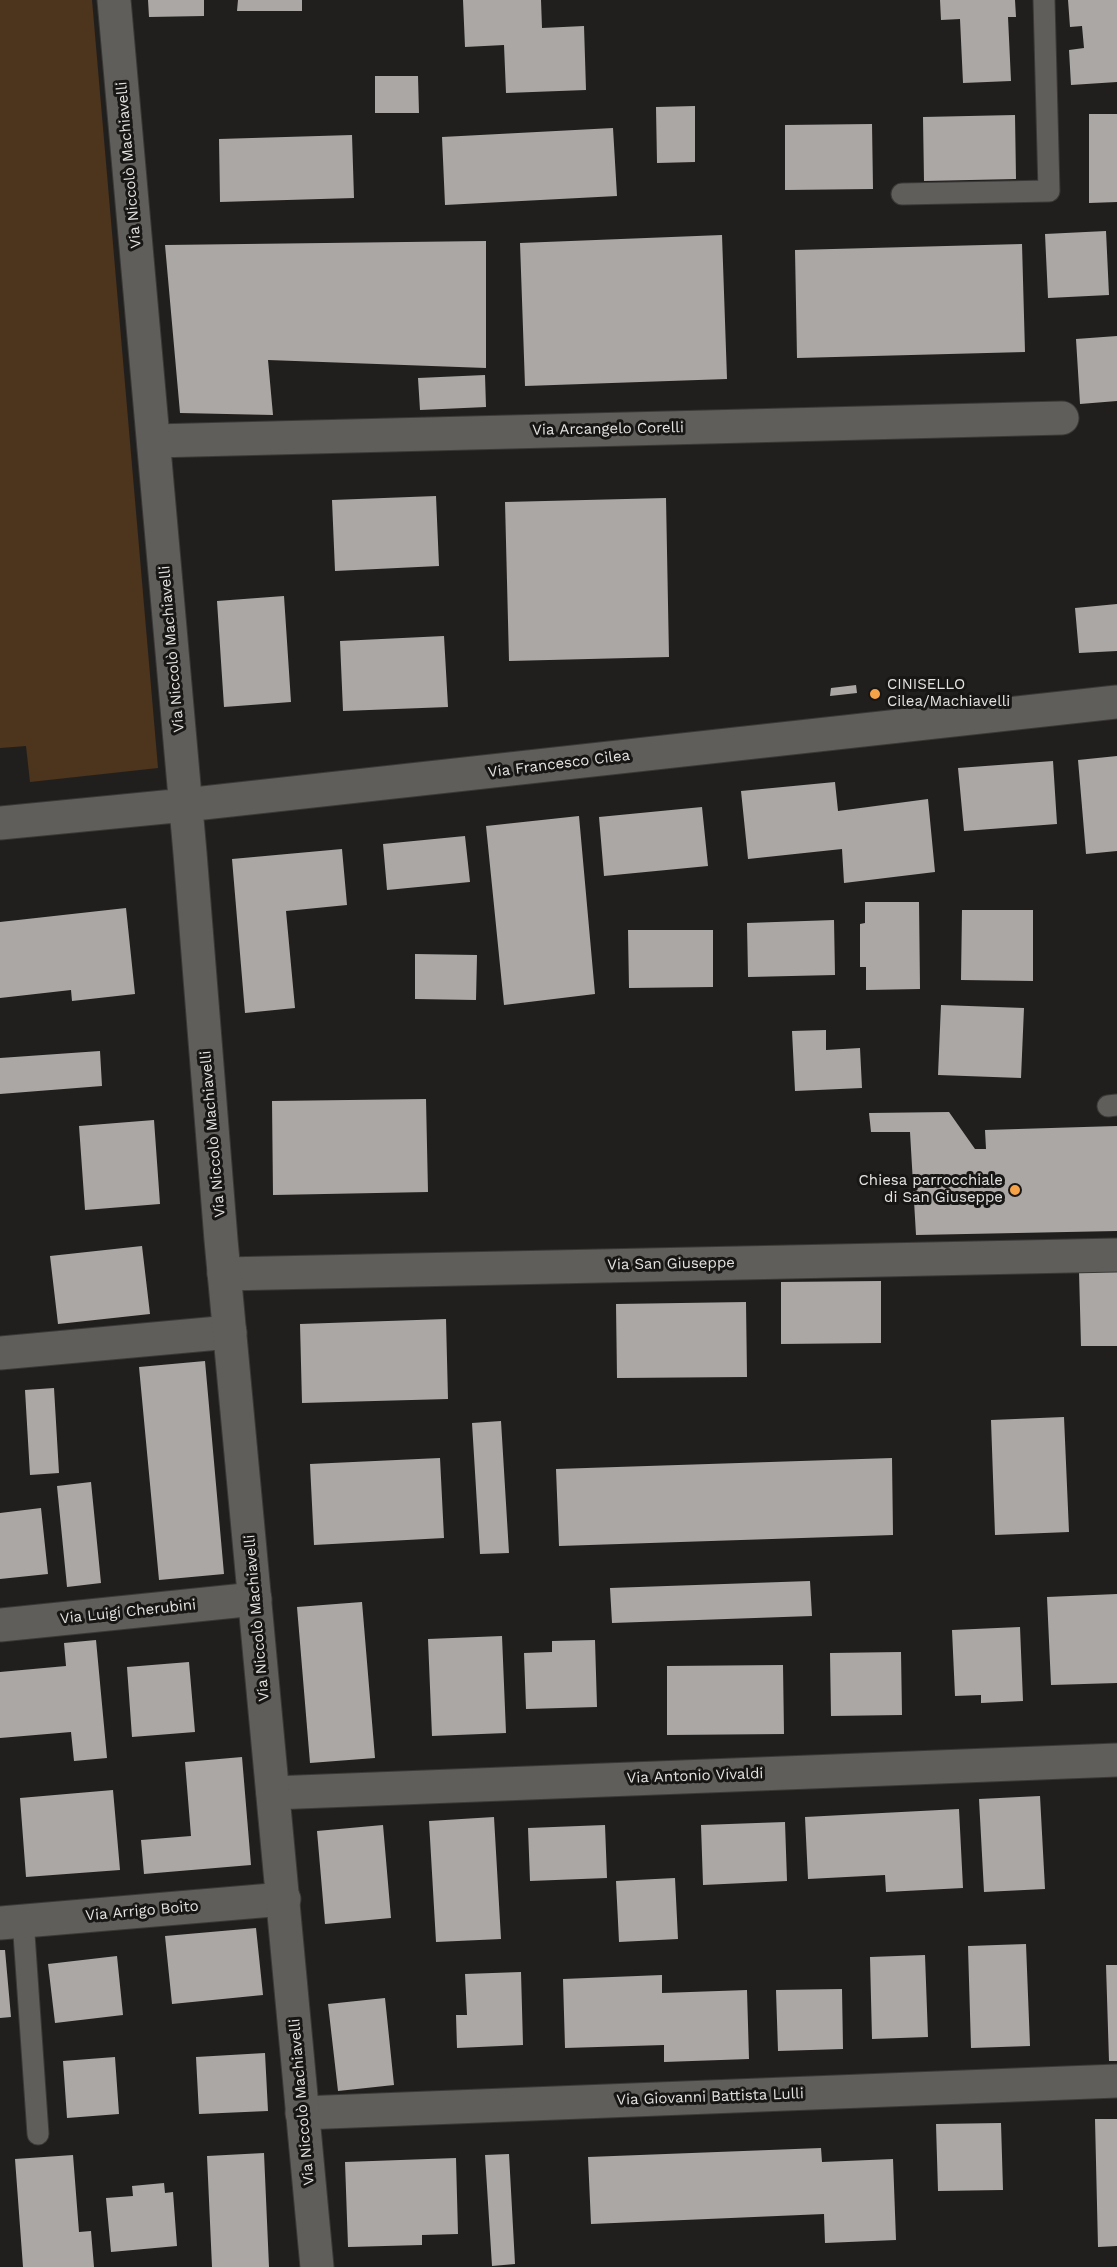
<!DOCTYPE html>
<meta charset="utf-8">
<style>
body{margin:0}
canvas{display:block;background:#211f1d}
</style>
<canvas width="1117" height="2267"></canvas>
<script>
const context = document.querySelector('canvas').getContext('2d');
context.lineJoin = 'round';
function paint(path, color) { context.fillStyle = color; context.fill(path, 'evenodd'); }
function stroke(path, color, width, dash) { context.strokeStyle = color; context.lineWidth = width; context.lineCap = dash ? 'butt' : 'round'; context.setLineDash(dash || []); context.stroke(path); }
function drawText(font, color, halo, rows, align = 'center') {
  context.font = font + ' "Work Sans",sans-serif'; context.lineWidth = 6; context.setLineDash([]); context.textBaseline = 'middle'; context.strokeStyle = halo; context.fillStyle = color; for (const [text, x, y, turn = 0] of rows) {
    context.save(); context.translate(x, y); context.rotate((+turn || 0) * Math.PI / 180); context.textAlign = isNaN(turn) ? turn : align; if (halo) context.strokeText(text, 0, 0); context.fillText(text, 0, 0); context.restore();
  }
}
const green = new Path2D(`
 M 0,0 L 92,0 L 158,768 L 30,782 L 26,746 L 0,748 Z`);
const building = new Path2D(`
 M 148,0 L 204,0 L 204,16 L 149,17 Z
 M 238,0 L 302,0 L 302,11 L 237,11 Z
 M 463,0 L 541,0 L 542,28 L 584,26 L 586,90 L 506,93 L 504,45 L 465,47 Z
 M 940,0 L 1015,0 L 1016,17 L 1008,17 L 1011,81 L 963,83 L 960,19 L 941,20 Z
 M 1068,0 L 1117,0 L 1117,82 L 1071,85 L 1069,50 L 1084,48 L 1082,26 L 1070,27 Z
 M 375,76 L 418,76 L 419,113 L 375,113 Z
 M 695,106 L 695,162 L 657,163 L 656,107 Z
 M 1089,114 L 1117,114 L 1117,202 L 1089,203 Z
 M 1015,115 L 1016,179 L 924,181 L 923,117 Z
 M 872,124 L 873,189 L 785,190 L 785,125 Z
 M 613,128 L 617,196 L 445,205 L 442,137 Z
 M 352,135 L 354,198 L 220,202 L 219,139 Z
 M 1106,231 L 1109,295 L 1048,298 L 1045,234 Z
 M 722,235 L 727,379 L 525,386 L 520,243 Z
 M 486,241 L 486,368 L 268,360 L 273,415 L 180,413 L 165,245 Z
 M 1022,244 L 1025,352 L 797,358 L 795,250 Z
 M 1117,336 L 1117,401 L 1080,404 L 1076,339 Z
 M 485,375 L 486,407 L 420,410 L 418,378 Z
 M 436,496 L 439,566 L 335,571 L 332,500 Z
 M 666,498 L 669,657 L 509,661 L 505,502 Z
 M 284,596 L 291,702 L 224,707 L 217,601 Z
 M 1117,604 L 1117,651 L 1079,653 L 1075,608 Z
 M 444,636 L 448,707 L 343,711 L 340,641 Z
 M 856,685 L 857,693 L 830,696 L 831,688 Z
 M 1117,756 L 1117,851 L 1086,854 L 1078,760 Z
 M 1053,761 L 1057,824 L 964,831 L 958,768 Z
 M 835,782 L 838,811 L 928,799 L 935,872 L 844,883 L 842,849 L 748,859 L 741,791 Z
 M 702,807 L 708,866 L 604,876 L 599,817 Z
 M 579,816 L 595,994 L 504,1005 L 486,826 Z
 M 465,836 L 470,882 L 387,890 L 383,844 Z
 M 342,849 L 347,905 L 286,911 L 295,1008 L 245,1013 L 232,859 Z
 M 865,902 L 919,902 L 920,989 L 866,990 L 866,967 L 860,967 L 860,924 L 865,923 Z
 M 126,908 L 135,994 L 72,1001 L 71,990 L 0,998 L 0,922 Z
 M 962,910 L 1033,910 L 1033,981 L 961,980 Z
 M 834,920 L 835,975 L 748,977 L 747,923 Z
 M 628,930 L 713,930 L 713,987 L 629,988 Z
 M 415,954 L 477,955 L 476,1000 L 415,999 Z
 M 941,1005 L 1024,1008 L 1021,1078 L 938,1075 Z
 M 826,1030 L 826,1050 L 860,1048 L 862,1088 L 795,1091 L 792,1031 Z
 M 100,1051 L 102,1086 L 0,1094 L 0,1058 Z
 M 426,1099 L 428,1192 L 273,1195 L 272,1101 Z
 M 949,1112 L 975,1149 L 986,1149 L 985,1130 L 1117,1126 L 1117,1231 L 916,1235 L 910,1132 L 871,1132 L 869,1113 Z
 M 154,1120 L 160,1204 L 85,1210 L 79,1126 Z
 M 142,1246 L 150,1314 L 58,1324 L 50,1256 Z
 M 1079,1271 L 1117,1271 L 1117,1346 L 1081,1346 Z
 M 881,1281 L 881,1343 L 781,1344 L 781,1282 Z
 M 746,1302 L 747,1377 L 617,1378 L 616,1304 Z
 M 446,1319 L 448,1399 L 302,1403 L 300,1324 Z
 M 205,1361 L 224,1574 L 159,1580 L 139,1367 Z
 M 54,1388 L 59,1473 L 30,1475 L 25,1390 Z
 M 1064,1417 L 1069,1532 L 995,1535 L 991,1420 Z
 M 501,1421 L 509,1553 L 480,1554 L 472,1423 Z
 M 440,1458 L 444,1538 L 314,1545 L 310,1464 Z
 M 892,1458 L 893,1535 L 559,1546 L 556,1469 Z
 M 91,1482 L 101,1583 L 67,1587 L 57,1486 Z
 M 41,1508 L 48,1574 L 0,1579 L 0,1513 Z
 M 810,1581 L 812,1616 L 612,1623 L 610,1588 Z
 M 1117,1594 L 1117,1683 L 1051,1685 L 1047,1597 Z
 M 362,1602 L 375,1758 L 310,1763 L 297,1607 Z
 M 1020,1627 L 1023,1701 L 981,1703 L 981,1695 L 955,1696 L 952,1630 Z
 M 502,1636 L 506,1733 L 432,1736 L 428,1639 Z
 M 96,1640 L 107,1758 L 74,1761 L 71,1732 L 0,1738 L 0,1672 L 66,1666 L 64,1643 Z
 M 595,1640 L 597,1707 L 526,1709 L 524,1653 L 552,1652 L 552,1641 Z
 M 901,1652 L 902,1715 L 831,1716 L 830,1653 Z
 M 189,1662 L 195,1732 L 132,1737 L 127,1667 Z
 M 783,1665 L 784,1734 L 667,1735 L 667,1666 Z
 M 242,1757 L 251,1865 L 144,1874 L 141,1840 L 191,1836 L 185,1762 Z
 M 113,1790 L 120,1870 L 26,1877 L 20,1798 Z
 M 1040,1796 L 1045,1889 L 984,1892 L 979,1799 Z
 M 959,1809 L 963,1888 L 886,1892 L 885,1875 L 808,1879 L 805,1817 Z
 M 494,1817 L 501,1939 L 436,1942 L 429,1821 Z
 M 785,1822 L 787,1881 L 703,1885 L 701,1825 Z
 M 383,1825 L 391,1918 L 325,1924 L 317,1831 Z
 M 605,1825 L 607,1878 L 530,1881 L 528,1828 Z
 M 675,1878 L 678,1939 L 619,1942 L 616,1881 Z
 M 256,1928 L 263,1995 L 172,2004 L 165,1936 Z
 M 1026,1944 L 1030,2046 L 971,2048 L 968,1946 Z
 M 0,1950 L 5,1950 L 11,2017 L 0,2018 Z
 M 925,1955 L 928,2037 L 872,2039 L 870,1957 Z
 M 117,1956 L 123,2015 L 55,2023 L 48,1964 Z
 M 1106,1965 L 1117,1965 L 1117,2061 L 1109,2061 Z
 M 521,1972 L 523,2045 L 457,2048 L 456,2015 L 467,2015 L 465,1974 Z
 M 662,1975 L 662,1993 L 747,1990 L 749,2059 L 664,2062 L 664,2045 L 565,2048 L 563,1979 Z
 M 842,1989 L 843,2049 L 778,2051 L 776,1990 Z
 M 385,1998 L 394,2085 L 338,2091 L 328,2004 Z
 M 265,2053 L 268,2111 L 199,2114 L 196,2057 Z
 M 115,2057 L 119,2114 L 67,2118 L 63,2061 Z
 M 1095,2119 L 1117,2119 L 1117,2246 L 1098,2247 Z
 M 1001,2123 L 1003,2190 L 938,2191 L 936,2124 Z
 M 821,2148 L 822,2162 L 893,2159 L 896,2240 L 825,2243 L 824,2214 L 591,2224 L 588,2157 Z
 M 264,2153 L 269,2267 L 212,2267 L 207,2156 Z
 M 509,2154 L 515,2264 L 492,2266 L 485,2155 Z
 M 73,2155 L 79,2232 L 91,2231 L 94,2267 L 23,2267 L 15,2159 Z
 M 456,2158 L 458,2234 L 422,2235 L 422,2245 L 348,2247 L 345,2162 Z
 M 164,2183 L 165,2193 L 173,2192 L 177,2246 L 111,2252 L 106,2198 L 133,2196 L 132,2186 Z`);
const lane = new Path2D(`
 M 902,194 L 1049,191 L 1044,0
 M 1108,1106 L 1117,1105
 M 23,1920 L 38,2134`);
const street = new Path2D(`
 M 154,441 L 1062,418
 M 185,805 L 1117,702
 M 224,1274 L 1117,1255
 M 0,1353 L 230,1332
 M 0,1625 L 255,1599
 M 273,1793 L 1117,1760
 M 0,1923 L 284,1899
 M 302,2113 L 1117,2081`);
const secondary = new Path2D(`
 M 114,0 L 190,853 L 221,1240 L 317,2267
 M 0,823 L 185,805`);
const markers = [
 [875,694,6,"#f6a248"],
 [1015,1190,6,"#f6a248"]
];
const streetNames = [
 ["Via Niccolò Machiavelli",129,165,-95],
 ["Via Arcangelo Corelli",608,429,-1],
 ["Via Niccolò Machiavelli",172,649,-95],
 ["Via Francesco Cilea",559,764,-7],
 ["Via Niccolò Machiavelli",213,1134,-95],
 ["Via San Giuseppe",671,1264,-1],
 ["Via Luigi Cherubini",128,1612,-6],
 ["Via Niccolò Machiavelli",257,1618,-95],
 ["Via Antonio Vivaldi",695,1776,-2],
 ["Via Arrigo Boito",142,1911,-5],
 ["Via Giovanni Battista Lulli",710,2097,-2],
 ["Via Niccolò Machiavelli",302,2102,-95]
];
const poiNames = [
 ["CINISELLO",887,685],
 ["Cilea/Machiavelli",887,702],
 ["Chiesa parrocchiale",1003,1181,"right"],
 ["di San Giuseppe",1003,1198,"right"]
];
paint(green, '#4d341c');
paint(building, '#aaa7a5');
stroke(lane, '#3b3937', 23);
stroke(street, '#3b3937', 35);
stroke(secondary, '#3b3937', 35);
stroke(lane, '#605e5b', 21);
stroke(street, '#605e5b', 33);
stroke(secondary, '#605e5b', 33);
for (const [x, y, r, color] of markers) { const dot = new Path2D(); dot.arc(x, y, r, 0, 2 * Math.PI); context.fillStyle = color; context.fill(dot); stroke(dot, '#181614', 2); }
drawText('15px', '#e4e3e2', '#181614', streetNames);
drawText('15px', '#e4e3e2', '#181614', poiNames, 'left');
</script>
